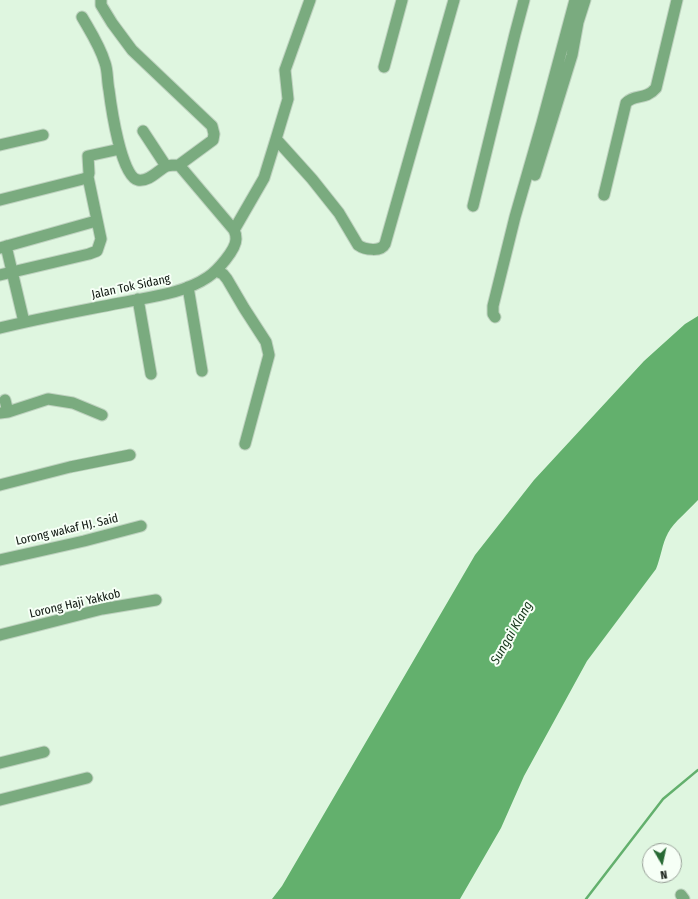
<!DOCTYPE html>
<style>
body{margin:0}
#map{position:relative;width:698px;height:899px;overflow:hidden;background:#dff6e0;font-family:"Fira Sans Condensed",sans-serif}
canvas{display:block}
.north{position:absolute;left:642px;top:843px;width:40px;height:40px;box-sizing:border-box;background:#f6fff6;border:1px solid #9aa29a;border-radius:50%;rotate:171deg;font-size:11px;font-weight:700;line-height:16px;text-align:center;color:#0f1710}
.north::after{content:'';display:block;margin:auto;width:14px;height:18px;background:#286a34;clip-path:polygon(50% 0,100% 100%,50% 72%,0 100%)}
</style>
<div id="map">
<canvas width="698" height="899"></canvas>
<div class="north">N</div>
</div>
<script>
const context = document.querySelector('canvas').getContext('2d');
context.lineJoin = 'round';
function paint(path, color) { context.fillStyle = color; context.fill(path, 'evenodd'); }
function stroke(path, color, width, dash) { context.strokeStyle = color; context.lineWidth = width; context.lineCap = dash ? 'butt' : 'round'; context.setLineDash(dash || []); context.stroke(path); }
function drawText(font, color, halo, rows, align = 'center') {
  context.font = font + ' "Fira Sans Condensed",sans-serif'; context.lineWidth = 4; context.setLineDash([]); context.textBaseline = 'middle'; context.strokeStyle = halo; context.fillStyle = color; for (const [text, x, y, turn = 0] of rows) {
    context.save(); context.translate(x, y); context.rotate((+turn || 0) * Math.PI / 180); context.textAlign = isNaN(turn) ? turn : align; if (halo) context.strokeText(text, 0, 0); context.fillText(text, 0, 0); context.restore();
  }
}
const water = new Path2D(`
 M 698,316 L 698,500 C 689,510 674,522 668,533 C 662,544 661,557 656,569 L 587,661 L 524,776 L 501,828 L 460,899 L 272,899 L 282,886 L 475,555 L 534,480 L 644,361 L 685,324 Z`);
const stream = new Path2D(`
 M 586,899 L 663,799 L 698,770`);
const minor = new Path2D(`
 M 101,0 L 101,5 L 112,23 L 132,50 L 212,126 L 214,134 L 213,140 L 179,165
 M 310,0 L 285,70 L 288,99 L 276,139 L 312,179 L 339,213 L 358,245 C 365,250 381,252 385,244 L 454,0
 M 384,67 L 402,0
 M 143,131 L 166,166
 M 0,145 L 43,135
 M 535,175 L 572,55 L 578,22 L 585,0
 M 604,195 L 626,103 C 635,93 645,101 656,88 L 677,0
 M 0,200 L 83,179 L 88,177 L 89,173 L 88,156 L 120,149
 M 473,206 L 515,34 L 524,0
 M 234,230 L 264,178 L 276,139
 M 6,246 L 24,322
 M 0,248 L 96,221
 M 216,271 L 223,274 L 227,279 L 244,308 L 266,342 L 269,355 L 245,444
 M 0,275 L 89,254 L 97,251 L 101,239 L 88,177
 M 188,287 L 202,371
 M 138,299 L 151,374
 M 495,317 L 493,314 L 493,306 L 515,217 L 542,123 L 575,0
 M 0,328 C 40,318 80,311 120,303 C 149,297 183,294 208,277 C 217,271 236,250 236,239 C 236,236 235,232 234,230 L 179,165 C 176,165 171,165 167,166 C 159,169 150,182 138,180 C 121,177 111,106 109,90 C 107,81 108,71 105,63 C 100,46 90,31 82,17
 M 8,412 L 48,399 L 73,403 L 102,415
 M 0,413 L 8,412 L 5,400
 M 0,485 L 70,467 L 130,455
 M 0,560 L 84,541 L 141,526
 M 0,635 L 102,609 L 156,600
 M 0,763 L 44,752
 M 0,800 L 87,778
 M 681,895 L 684,899`);
const streetNames = [
 ["Jalan Tok Sidang",131,287,-12],
 ["Lorong wakaf HJ. Said",67,530,-13],
 ["Lorong Haji Yakkob",75,604,-13]
];
const waterNames = [
 ["Sungai Klang",512,633,-60]
];
paint(water, '#63b06d');
stroke(stream, '#63b06d', 2.5);
stroke(minor, '#bed2bf', 13);
stroke(minor, '#7aab7f', 11);
drawText('12px', '#0f1710', '#f6fff6', streetNames);
drawText('italic 13px', '#143419', '#f6fff6', waterNames);
</script>
